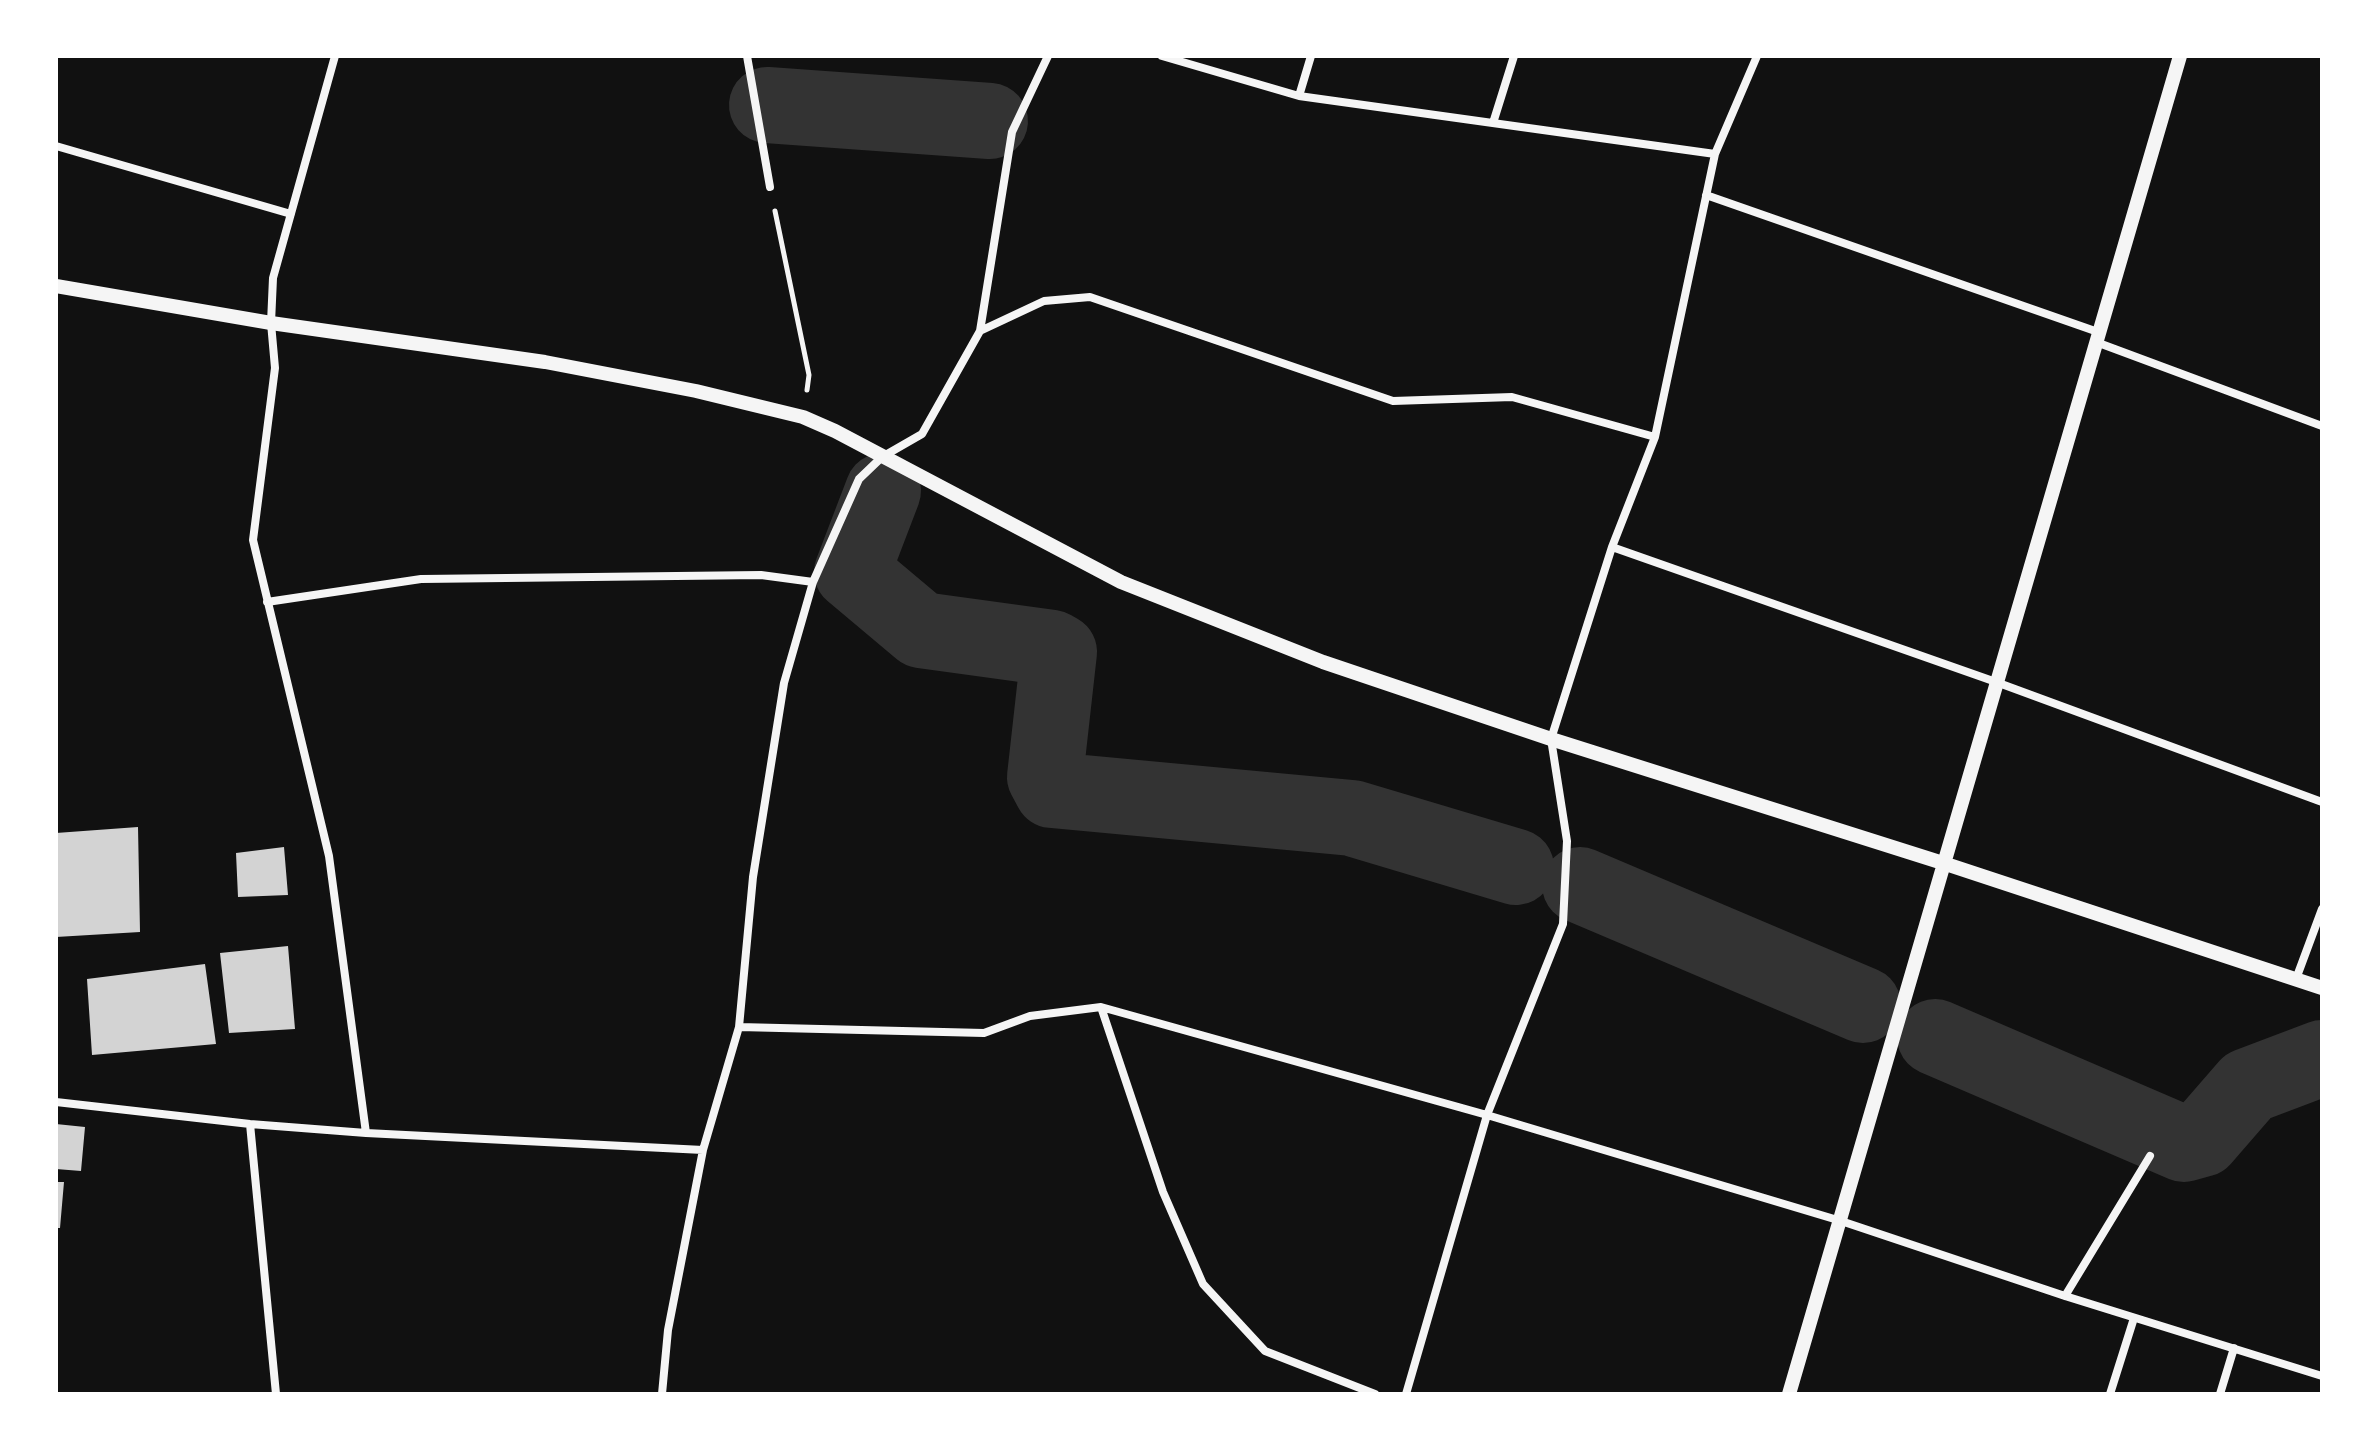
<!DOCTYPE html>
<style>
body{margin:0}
#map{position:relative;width:2378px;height:1450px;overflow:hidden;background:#111;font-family:"PT Serif",serif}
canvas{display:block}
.frame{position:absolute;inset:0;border:58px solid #fff;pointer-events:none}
</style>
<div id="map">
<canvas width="2378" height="1450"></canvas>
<div class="frame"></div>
</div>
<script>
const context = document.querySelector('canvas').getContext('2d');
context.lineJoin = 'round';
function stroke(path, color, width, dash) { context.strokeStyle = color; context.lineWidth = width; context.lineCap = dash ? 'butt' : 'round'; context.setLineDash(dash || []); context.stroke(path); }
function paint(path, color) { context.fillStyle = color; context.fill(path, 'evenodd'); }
const river = new Path2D(`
 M 767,105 L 990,121
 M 883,491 L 852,572 L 921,630 L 1052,648 L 1059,652 L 1045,777 L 1052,790 L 1352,818 L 1516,867
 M 1580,885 L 1863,1005
 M 1935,1037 L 2184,1144 L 2202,1139 L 2248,1086 L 2322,1058`);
const building = new Path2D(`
 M 138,827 L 140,932 L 56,937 L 56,833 Z
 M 284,847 L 288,895 L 238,897 L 236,853 Z
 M 288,946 L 295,1029 L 229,1033 L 220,953 Z
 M 205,964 L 216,1044 L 92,1055 L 87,979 Z
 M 56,1124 L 85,1127 L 81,1171 L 56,1169 Z
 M 56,1182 L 64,1182 L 60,1228 L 56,1228 Z`);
const path = new Path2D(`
 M 775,211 L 809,375 L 807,390`);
const minor = new Path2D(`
 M 335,56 L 273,278 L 271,323 L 275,368 L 253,540 L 329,856 L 366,1133
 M 747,56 L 770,187
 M 1162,56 L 1299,96 L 1715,154
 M 1299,96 L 1311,56
 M 1493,123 L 1514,56
 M 56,146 L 291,214
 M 1706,195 L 2098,332
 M 980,331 L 1044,301 L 1090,297 L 1393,401 L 1512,397 L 1655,437
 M 2096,342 L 2322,426
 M 1612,547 L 1996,682 L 2322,802
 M 267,602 L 421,579 L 761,575 L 813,582
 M 2296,979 L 2322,909
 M 1101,1007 L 1487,1115 L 1841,1221 L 2065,1296 L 2322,1376
 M 739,1027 L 984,1033 L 1030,1016 L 1101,1007 L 1163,1192 L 1203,1284 L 1265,1351 L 1375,1394
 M 56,1102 L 250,1124 L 366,1133 L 703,1150
 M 250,1124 L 276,1394
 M 2065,1296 L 2150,1156
 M 662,1394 L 668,1330 L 703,1150 L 739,1027 L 753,877 L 784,683 L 813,582 L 859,479 L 882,457 L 922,434 L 980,331 L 1012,132 L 1048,56
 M 1406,1394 L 1487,1115 L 1563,924 L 1567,841 L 1551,739 L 1612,547 L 1655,437 L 1715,154 L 1757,56
 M 2110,1394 L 2134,1318
 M 2220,1394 L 2234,1348`);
const tertiary = new Path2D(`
 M 56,286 L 271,323 L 545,362 L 696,391 L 803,417 L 835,431 L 1121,582 L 1323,662 L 1551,739 L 1946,864 L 2322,988
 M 1789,1394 L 2180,56`);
stroke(river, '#333', 76);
paint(building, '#d3d3d3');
stroke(path, '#f5f5f5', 5);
stroke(minor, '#f5f5f5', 8);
stroke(tertiary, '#f5f5f5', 14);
</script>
